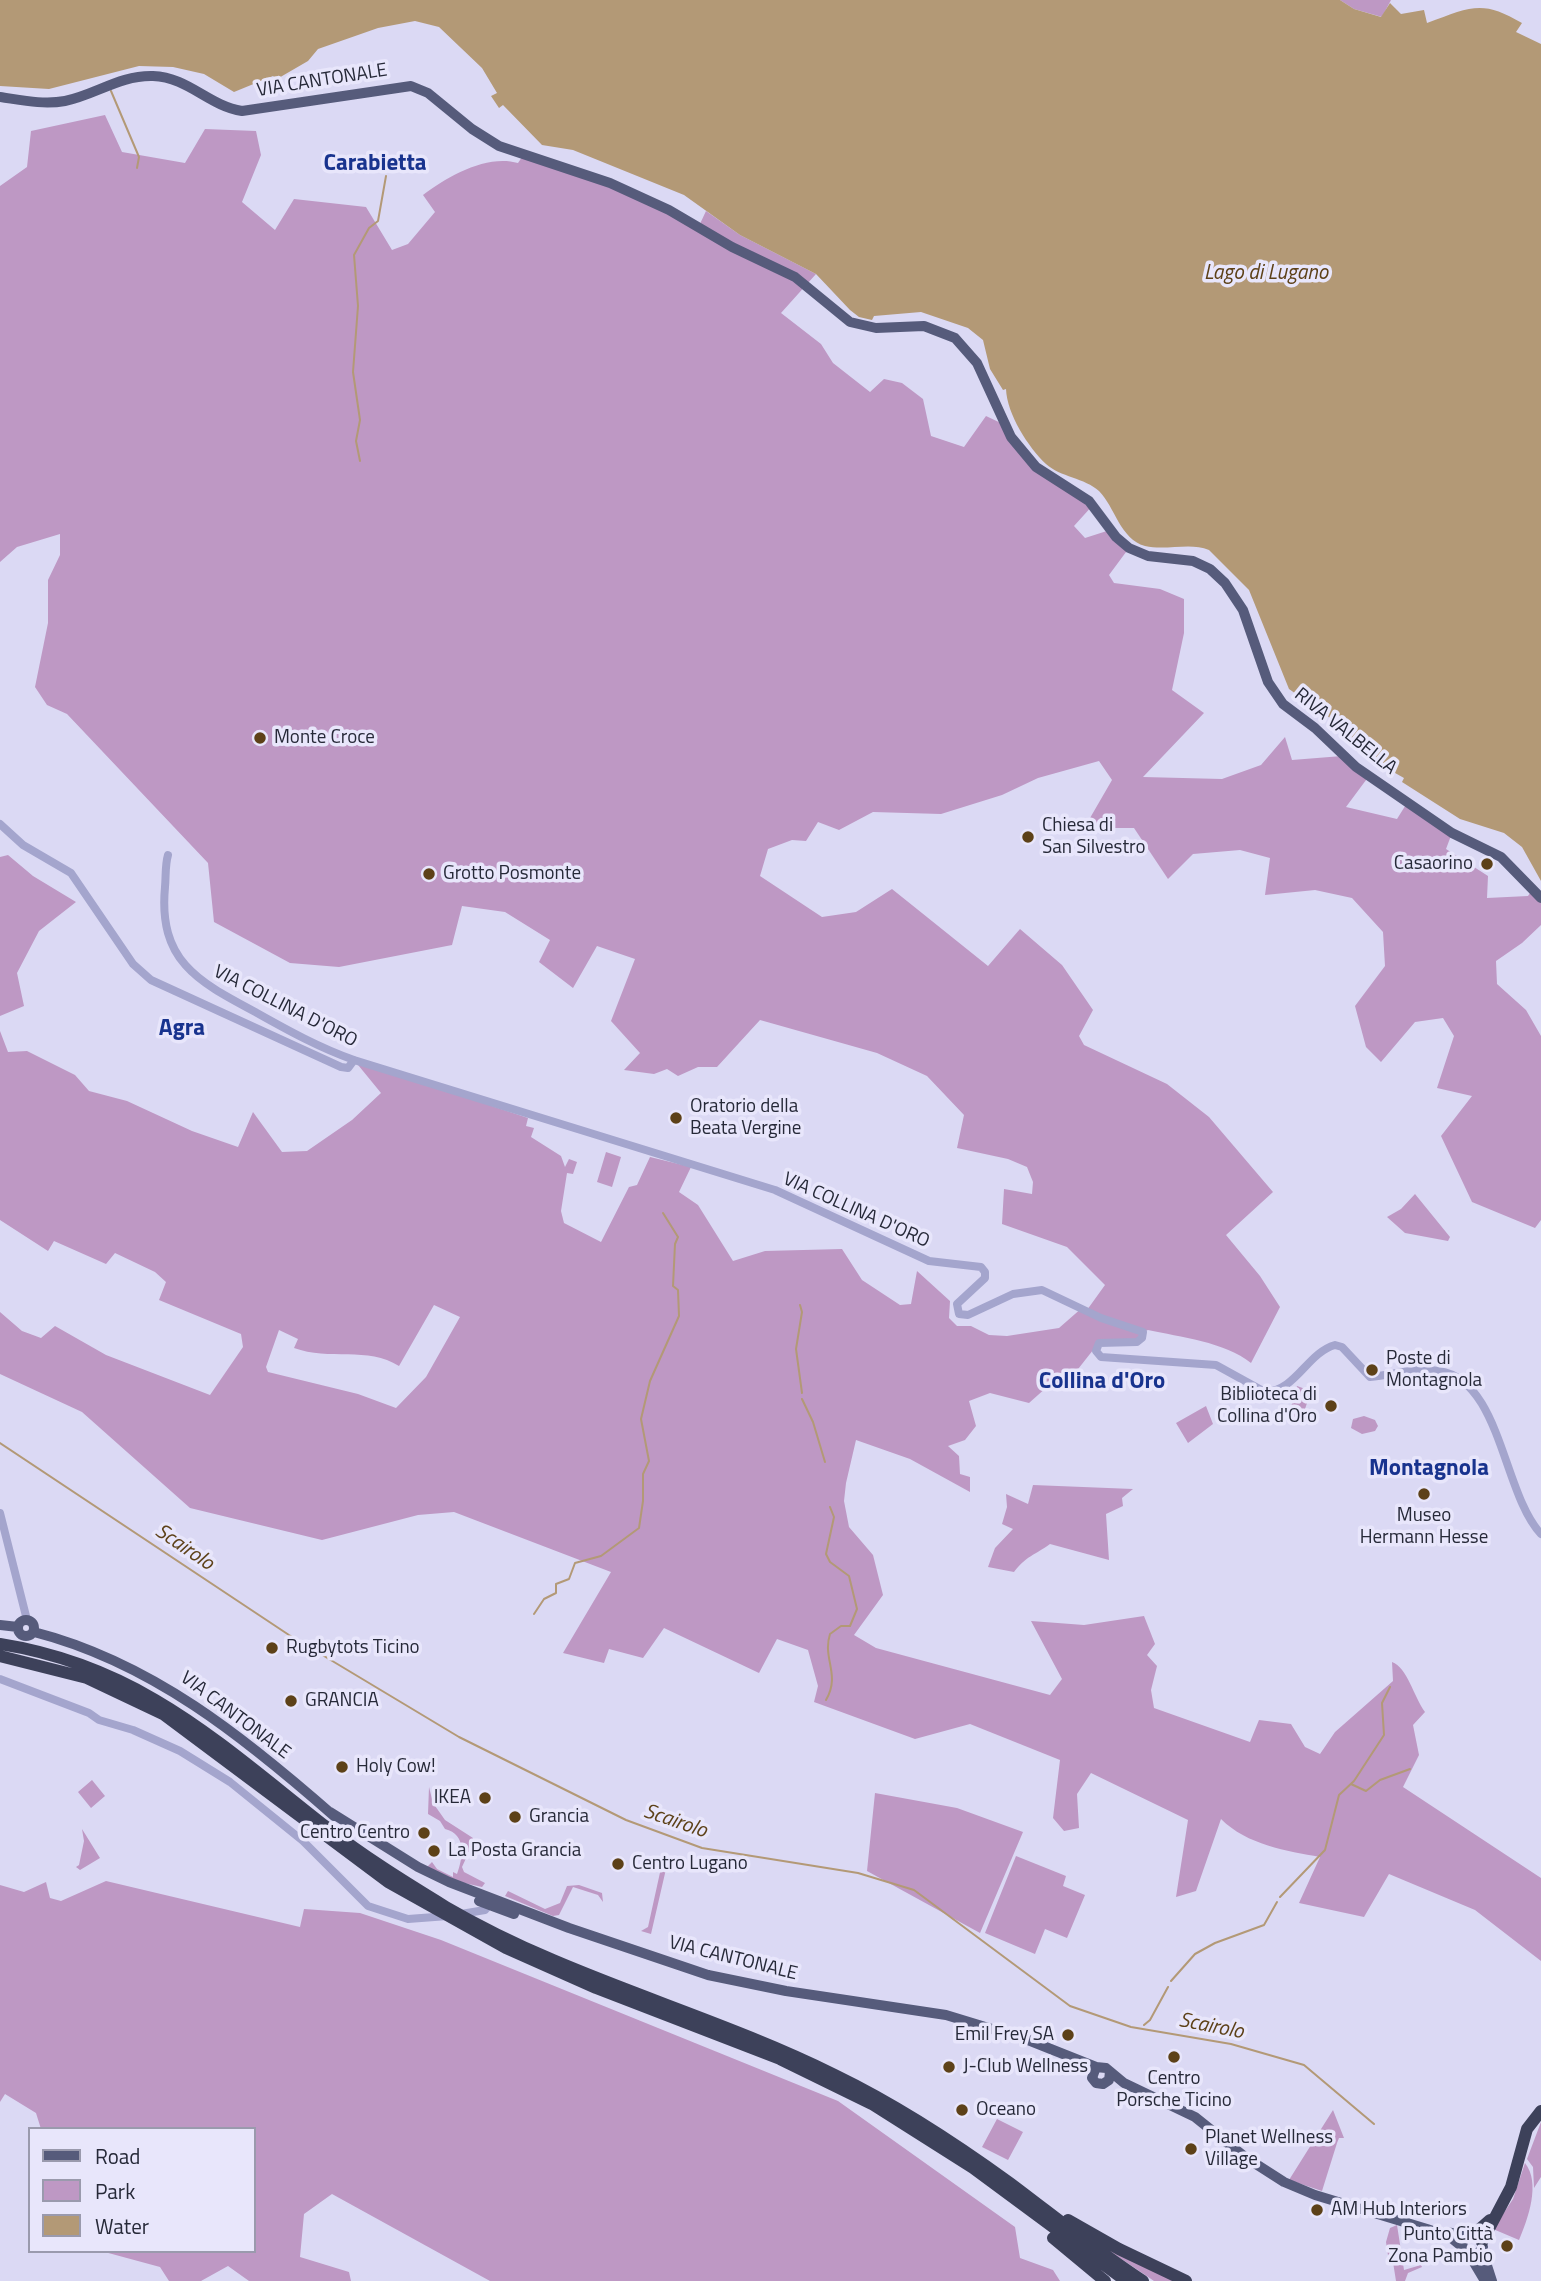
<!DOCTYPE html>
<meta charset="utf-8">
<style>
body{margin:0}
#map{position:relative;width:1541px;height:2281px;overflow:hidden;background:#dbd9f4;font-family:"Titillium Web",sans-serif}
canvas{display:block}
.legend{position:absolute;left:28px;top:2127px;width:228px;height:126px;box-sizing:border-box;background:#e8e6fb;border:2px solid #9a9aad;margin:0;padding:9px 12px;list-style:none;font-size:21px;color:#262938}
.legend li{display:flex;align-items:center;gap:14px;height:35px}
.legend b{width:35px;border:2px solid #9a9aad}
</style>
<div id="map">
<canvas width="1541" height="2281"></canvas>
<ul class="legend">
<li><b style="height:9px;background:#565b7b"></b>Road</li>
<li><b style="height:19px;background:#be98c4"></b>Park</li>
<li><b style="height:19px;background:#b39976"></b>Water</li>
</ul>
</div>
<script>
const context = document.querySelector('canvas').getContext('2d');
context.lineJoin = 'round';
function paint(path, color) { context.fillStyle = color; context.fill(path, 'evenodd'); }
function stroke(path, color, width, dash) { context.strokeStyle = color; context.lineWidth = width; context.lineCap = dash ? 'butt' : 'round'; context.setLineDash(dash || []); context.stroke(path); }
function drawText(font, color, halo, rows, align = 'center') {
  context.font = font + ' "Titillium Web",sans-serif'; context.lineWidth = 7; context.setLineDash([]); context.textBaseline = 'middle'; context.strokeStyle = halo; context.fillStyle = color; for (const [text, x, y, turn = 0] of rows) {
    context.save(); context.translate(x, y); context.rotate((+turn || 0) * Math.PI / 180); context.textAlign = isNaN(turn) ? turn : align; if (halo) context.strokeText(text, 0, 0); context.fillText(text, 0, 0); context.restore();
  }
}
const green = new Path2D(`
 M 1340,0 L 1391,0 L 1382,17 L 1354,9 Z
 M 105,115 L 122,152 L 185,163 L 205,129 L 256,131 L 261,155 L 242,202 L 275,230 L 294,199 L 366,207 L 392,250 L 408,244 L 435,212 L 423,195 C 448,176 487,154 518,163 L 524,154 L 578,171 L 699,226 L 706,211 L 740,235 L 816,274 L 781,313 L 821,344 L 833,363 L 870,392 L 884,379 L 902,383 L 923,399 L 931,436 L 964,447 L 986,416 L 1005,425 L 1018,448 L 1093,505 L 1074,526 L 1085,538 L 1110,530 L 1129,548 L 1109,575 L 1114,583 L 1160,589 L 1184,599 L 1184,633 L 1172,690 L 1204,713 L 1143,777 L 1222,779 L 1261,765 L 1285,737 L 1292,760 L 1342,756 L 1369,776 L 1346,807 L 1397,819 L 1407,803 L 1452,833 L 1446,849 L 1488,876 L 1487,898 L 1528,896 L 1532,890 L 1541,898 L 1541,925 L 1522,943 L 1496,961 L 1497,984 L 1526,1010 L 1541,1036 L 1541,1220 L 1535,1228 L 1472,1202 L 1441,1136 L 1472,1096 L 1437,1088 L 1454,1036 L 1443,1018 L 1415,1022 L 1381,1062 L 1366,1047 L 1355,1006 L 1385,966 L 1383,932 L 1352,898 L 1315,890 L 1265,895 L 1270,858 L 1240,850 L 1193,854 L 1168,879 L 1134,828 L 1099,828 L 1090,818 L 1112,780 L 1099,761 L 1038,778 L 1002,795 L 941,814 L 873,812 L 839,830 L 818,822 L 806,841 L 792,840 L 768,849 L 760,876 L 822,917 L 856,912 L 892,889 L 988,966 L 1020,929 L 1062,965 L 1093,1010 L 1079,1036 L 1084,1045 L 1167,1084 L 1209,1117 L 1273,1192 L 1226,1235 L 1260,1276 L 1280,1307 L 1251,1363 C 1225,1342 1180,1337 1148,1330 L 1143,1332 L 1142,1338 L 1097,1345 L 1071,1378 L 1047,1387 L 1029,1403 L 990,1393 L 969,1401 L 976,1426 L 965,1440 L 948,1446 L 959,1456 L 960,1474 L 970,1477 L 970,1492 L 910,1459 L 856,1440 L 846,1483 L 844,1501 L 849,1527 L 873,1555 L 883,1595 L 854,1635 L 876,1648 L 1050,1695 L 1062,1679 L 1031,1621 L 1084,1625 L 1144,1616 L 1155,1644 L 1147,1655 L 1157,1666 L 1151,1690 L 1154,1708 L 1250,1742 L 1259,1720 L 1291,1724 L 1305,1747 L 1320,1754 L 1335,1732 L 1393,1681 L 1392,1662 C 1407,1667 1414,1697 1425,1712 L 1413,1725 L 1419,1755 L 1403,1787 L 1541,1878 L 1541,1961 L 1475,1910 L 1389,1874 L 1364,1917 L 1299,1903 L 1320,1857 C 1287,1851 1247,1845 1221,1819 L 1196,1891 L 1176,1897 L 1188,1820 L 1091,1773 L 1077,1794 L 1079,1828 L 1064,1831 L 1053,1818 L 1060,1760 L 970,1724 L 915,1739 L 814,1702 L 818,1686 L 808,1650 L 777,1639 L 759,1673 L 664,1628 L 643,1658 L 609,1649 L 604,1663 L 563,1653 L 611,1572 L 454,1512 L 418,1515 L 322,1540 L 190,1508 L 82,1412 L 0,1374 L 0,1312 L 22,1331 L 41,1338 L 55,1326 L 106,1355 L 210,1395 L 243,1347 L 241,1334 L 159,1300 L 166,1282 L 155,1272 L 115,1253 L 106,1264 L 54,1241 L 48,1251 L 0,1220 L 0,1031 L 8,1052 L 27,1051 L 75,1075 L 89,1091 L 127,1101 L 192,1131 L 238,1147 L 253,1112 L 282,1152 L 307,1151 L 352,1120 L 381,1093 L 354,1060 L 528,1118 L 526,1126 L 534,1128 L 531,1137 L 561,1156 L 565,1167 L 569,1159 L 577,1162 L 573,1174 L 567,1173 L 561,1211 L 564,1223 L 601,1242 L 629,1187 L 637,1185 L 650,1157 L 691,1167 L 679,1192 L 698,1205 L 733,1261 L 765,1251 L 842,1249 L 862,1280 L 900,1305 L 911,1304 L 917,1271 L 950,1301 L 949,1318 L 957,1326 L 971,1326 L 989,1335 L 1007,1336 L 1059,1328 L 1083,1307 L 1087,1310 L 1105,1285 L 1067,1247 L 1002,1224 L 1004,1189 L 1032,1194 L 1033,1182 L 1027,1167 L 1008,1159 L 957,1148 L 964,1115 L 927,1076 L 877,1053 L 760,1020 L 717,1067 L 698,1067 L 678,1076 L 667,1069 L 654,1074 L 624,1070 L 640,1053 L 611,1021 L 635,959 L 597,946 L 573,988 L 539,962 L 550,940 L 505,912 L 462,906 L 452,945 L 339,967 L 290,963 L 214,922 L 208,863 L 67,714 L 47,705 L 35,687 L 48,623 L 48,580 L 60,555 L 60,534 L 17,547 L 0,562 L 0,186 L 27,167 L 31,131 ZM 434,1305 L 460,1317 L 426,1377 L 396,1408 L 358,1394 L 268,1372 L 266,1367 L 279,1330 L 298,1339 L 294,1348 C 329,1361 368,1346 399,1366 Z
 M 8,855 L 33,876 L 76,902 L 39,931 L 17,973 L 24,1006 L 0,1016 L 0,857 Z
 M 606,1152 L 621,1157 L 612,1187 L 597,1182 Z
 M 1415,1194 L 1450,1237 L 1448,1241 L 1405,1233 L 1387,1217 L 1401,1209 Z
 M 1297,1386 L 1311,1391 L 1300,1424 L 1287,1421 Z
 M 1206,1406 L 1213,1424 L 1188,1443 L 1176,1423 Z
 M 1364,1416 L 1375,1420 L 1378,1426 L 1375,1431 L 1362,1434 L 1351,1428 L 1353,1419 Z
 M 1033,1485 L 1133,1489 L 1122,1498 L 1123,1506 L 1106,1514 L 1109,1560 L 1050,1544 C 1035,1555 1026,1556 1014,1572 L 988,1567 L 995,1548 L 1013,1529 L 1002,1524 L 1007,1507 L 1006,1494 L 1028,1504 Z
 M 92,1780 L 105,1796 L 91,1808 L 78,1792 Z
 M 429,1787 L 433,1803 L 445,1820 L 473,1838 L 473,1843 L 462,1867 L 464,1872 L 485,1883 L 482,1887 L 460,1882 L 427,1867 L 432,1862 L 437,1869 L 453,1877 L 453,1872 L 457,1874 C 463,1858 467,1834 445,1829 L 440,1821 L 428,1814 Z
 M 875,1793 L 957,1808 L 1023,1832 L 980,1933 L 867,1871 Z
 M 82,1829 L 100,1858 L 80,1870 L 76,1867 L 79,1865 L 84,1841 Z
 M 1016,1856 L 1066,1876 L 1063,1886 L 1085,1895 L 1067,1938 L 1045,1929 L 1035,1954 L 985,1933 Z
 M 661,1868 L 666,1869 L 651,1934 L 641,1931 L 648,1927 Z
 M 106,1881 L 300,1927 L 304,1909 L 360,1913 L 441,1940 L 838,2101 L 1015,2227 L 1020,2258 L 1053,2270 L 1060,2281 L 490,2281 L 332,2194 L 304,2214 L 300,2257 L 349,2272 L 351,2281 L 249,2281 L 228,2266 L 201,2281 L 169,2281 L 160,2267 L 101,2251 L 254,2251 L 254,2129 L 41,2129 L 36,2113 L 5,2094 L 0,2102 L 0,1885 L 24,1892 L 46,1882 L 50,1898 L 61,1901 Z
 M 579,1885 L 602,1893 L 603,1902 L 598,1895 L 573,1887 L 559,1915 L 553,1916 L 505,1896 L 508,1891 L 545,1909 L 560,1903 L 567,1886 Z
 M 1333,2110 L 1344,2138 L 1339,2138 L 1337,2143 L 1322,2191 L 1289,2180 Z
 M 997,2119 L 1023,2132 L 1008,2160 L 982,2147 Z
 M 1541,2122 L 1541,2177 L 1534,2188 L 1533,2167 L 1527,2159 Z
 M 1525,2163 C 1541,2183 1528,2219 1519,2240 L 1493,2229 L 1513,2199 Z
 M 1397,2225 L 1404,2270 L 1421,2265 L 1422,2267 L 1408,2273 L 1405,2281 L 1396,2281 L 1393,2262 L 1389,2262 L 1386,2242 L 1390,2228 Z
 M 1092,2239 L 1178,2281 L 1154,2281 Z`);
const water = new Path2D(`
 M 0,0 L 1340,0 L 1354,9 L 1381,17 L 1390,3 L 1401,14 L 1424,10 L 1427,23 C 1472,6 1483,0 1522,23 L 1516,32 L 1541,44 L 1541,881 L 1522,847 L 1504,833 L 1460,819 L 1402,782 L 1404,778 L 1363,755 L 1336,730 L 1337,723 L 1289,689 L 1249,590 L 1209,550 C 1190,542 1166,551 1145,546 C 1120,539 1115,507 1099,491 C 1085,478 1060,477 1046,464 C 1028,447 1007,414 1006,389 L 1003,390 L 990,369 L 983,340 L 968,328 L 921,312 L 874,316 L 872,320 L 859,317 L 850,310 L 816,274 L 740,235 L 684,195 L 573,150 L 542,145 L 503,105 L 499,108 L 491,96 L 497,93 L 482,68 L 439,27 L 415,21 L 378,28 L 318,49 L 308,61 L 277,79 L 273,76 L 234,92 L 204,74 L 173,67 L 139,66 L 49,89 L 0,86 Z`);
const stream = new Path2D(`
 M 111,91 L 139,157 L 137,168
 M 360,461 L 356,441 L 360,420 L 353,372 L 358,306 L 354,255 L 369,228 L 378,221 L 386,176
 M 800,1305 L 802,1312 L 796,1349 L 802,1393
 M 802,1399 L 813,1422 L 825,1462
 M 0,1443 L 289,1635 L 459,1737 L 626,1820 L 702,1848 L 858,1873 L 914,1890 L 1070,2006 L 1131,2027 L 1231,2044 L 1304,2065 L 1374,2124
 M 534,1614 L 544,1599 L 556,1593 L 556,1584 L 569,1579 L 575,1563 L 601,1556 L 639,1528 L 643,1501 L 643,1474 L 649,1461 L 641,1419 L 650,1381 L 679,1316 L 678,1290 L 673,1286 L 675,1244 L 678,1237 L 663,1213
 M 826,1700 C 841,1674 822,1659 830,1634 L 841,1626 L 850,1626 L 857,1609 L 849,1576 L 830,1562 L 826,1554 L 834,1517 L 830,1507
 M 1351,1784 L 1366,1791 L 1380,1780 L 1410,1769
 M 1280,1897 L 1325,1850 L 1339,1795 L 1354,1781 L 1384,1735 L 1382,1703 L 1390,1687
 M 1171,1981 L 1195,1954 L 1215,1943 L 1264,1925 L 1277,1902
 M 1144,2025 L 1150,2020 L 1168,1987`);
const minor = new Path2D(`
 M 0,824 L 23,845 L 71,873 L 133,964 L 151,980 L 341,1067 L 348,1068 L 354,1060
 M 168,855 C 165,865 166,876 165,887 C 158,962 199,982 257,1013 C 289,1031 320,1048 354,1060 L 775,1190 L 929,1261 L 981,1267 L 985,1272 L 985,1278 L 957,1304 L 959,1314 L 968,1315 L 1013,1294 L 1042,1290 L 1101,1318 L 1143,1332 L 1142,1338 L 1137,1342 L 1099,1343 L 1096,1351 L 1101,1357 L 1216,1365 L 1265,1392 C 1296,1391 1307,1353 1335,1345 L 1342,1347 L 1370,1377 C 1394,1375 1415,1367 1439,1371 C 1501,1380 1503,1494 1541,1534
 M 0,1513 L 27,1620
 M 0,1679 L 89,1713 L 99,1720 L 133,1730 L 180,1751 L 230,1782 L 303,1841 L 368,1906 L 408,1919 L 448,1916
 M 461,1914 L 485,1910 L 492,1901`);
const major = new Path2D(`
 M 0,97 C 21,100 43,105 65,101 C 95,95 120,75 153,76 C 188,77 209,106 242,111 L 411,86 L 428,93 L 472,129 L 499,146 L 610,183 L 669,210 L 732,247 L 795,277 L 850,322 L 876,328 L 924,326 L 955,338 L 977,363 L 1011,437 L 1036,467 L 1089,501 L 1116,537 L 1129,548 L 1148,556 L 1193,561 L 1210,569 L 1225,583 L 1243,610 L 1268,682 L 1283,704 L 1315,728 L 1356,767 L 1452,833 L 1501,857 L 1541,898
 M18 1628a8 8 0 1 1 16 0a8 8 0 1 1-16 0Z
 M 0,1625 L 18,1627
 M 34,1632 C 151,1662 244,1737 334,1816
 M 330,1812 L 418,1867 L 449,1882 L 569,1928 L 708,1975 L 786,1991 L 946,2015 L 1028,2040 L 1096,2067
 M 479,1901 L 514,1914
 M 1110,2072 L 1109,2080 L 1103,2084 L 1096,2083 L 1092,2078 L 1096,2067 L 1106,2068 L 1124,2083 L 1195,2117 L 1245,2157 L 1284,2182 L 1315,2195 L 1427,2229 L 1450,2237 L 1461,2246
 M 1445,2232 L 1479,2237 L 1483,2247 L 1477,2255 L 1467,2255 L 1462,2249 L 1463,2240 L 1468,2235
 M 1482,2250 L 1492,2281
 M 1470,2256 L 1485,2281`);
const highway = new Path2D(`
 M 0,1644 C 140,1666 219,1743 325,1826 C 363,1856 405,1882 446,1907 C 569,1979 708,2012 835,2075 C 897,2105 955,2143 1010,2183 C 1054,2216 1097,2251 1143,2281
 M 0,1656 L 87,1678 L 163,1714 L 388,1882 L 506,1948 L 596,1988 L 780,2059 L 872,2104 L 973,2168 L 1126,2281
 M 1068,2220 L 1119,2249 L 1186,2281
 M 1473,2235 L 1490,2220
 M 1053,2238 L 1105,2281
 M 1482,2242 L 1511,2187 L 1527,2129 L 1541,2111`);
const markers = [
 [260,738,7,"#5d4118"],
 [1028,837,7,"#5d4118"],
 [1487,864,7,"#5d4118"],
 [429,874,7,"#5d4118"],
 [676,1118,7,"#5d4118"],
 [1372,1370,7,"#5d4118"],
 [1331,1406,7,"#5d4118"],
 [1424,1494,7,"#5d4118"],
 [272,1648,7,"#5d4118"],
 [291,1701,7,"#5d4118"],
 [342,1767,7,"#5d4118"],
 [485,1798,7,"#5d4118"],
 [515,1817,7,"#5d4118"],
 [424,1833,7,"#5d4118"],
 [434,1851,7,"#5d4118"],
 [618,1864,7,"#5d4118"],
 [1068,2035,7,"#5d4118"],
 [1174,2057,7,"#5d4118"],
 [949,2067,7,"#5d4118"],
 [962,2110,7,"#5d4118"],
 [1191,2149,7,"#5d4118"],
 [1317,2210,7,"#5d4118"],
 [1507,2246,7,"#5d4118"]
];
const streetNames = [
 ["VIA CANTONALE",322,81,-9],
 ["RIVA VALBELLA",1345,732,39],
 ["VIA COLLINA D'ORO",285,1007,27],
 ["VIA COLLINA D'ORO",856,1211,24],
 ["VIA CANTONALE",235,1716,37],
 ["VIA CANTONALE",733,1959,14]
];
const poiNames = [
 ["Monte Croce",274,738],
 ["Chiesa di",1042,826],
 ["San Silvestro",1042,848],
 ["Casaorino",1473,864,"right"],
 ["Grotto Posmonte",443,874],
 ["Oratorio della",690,1107],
 ["Beata Vergine",690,1129],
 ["Poste di",1386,1359],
 ["Montagnola",1386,1381],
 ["Biblioteca di",1317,1395,"right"],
 ["Collina d'Oro",1317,1417,"right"],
 ["Museo",1424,1516,"center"],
 ["Hermann Hesse",1424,1538,"center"],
 ["Rugbytots Ticino",286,1648],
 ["GRANCIA",305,1701],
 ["Holy Cow!",356,1767],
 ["IKEA",471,1798,"right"],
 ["Grancia",529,1817],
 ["Centro Centro",410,1833,"right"],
 ["La Posta Grancia",448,1851],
 ["Centro Lugano",632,1864],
 ["Emil Frey SA",1054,2035,"right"],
 ["J-Club Wellness",963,2067],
 ["Centro",1174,2079,"center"],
 ["Porsche Ticino",1174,2101,"center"],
 ["Oceano",976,2110],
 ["Planet Wellness",1205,2138],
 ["Village",1205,2160],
 ["AM Hub Interiors",1331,2210],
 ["Punto Città",1493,2235,"right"],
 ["Zona Pambio",1493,2257,"right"]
];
const waterNames = [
 ["Lago di Lugano",1266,274],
 ["Scairolo",184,1548,34],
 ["Scairolo",675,1822,19],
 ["Scairolo",1211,2027,11]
];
const quarterNames = [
 ["Carabietta",375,164],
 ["Agra",182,1029],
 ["Collina d'Oro",1102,1382],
 ["Montagnola",1429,1469]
];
paint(green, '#be98c4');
paint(water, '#b39976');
stroke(stream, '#b39976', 2);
stroke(minor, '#a4a5cd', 8);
stroke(major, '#565b7b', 10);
stroke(highway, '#3d415a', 12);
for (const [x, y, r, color] of markers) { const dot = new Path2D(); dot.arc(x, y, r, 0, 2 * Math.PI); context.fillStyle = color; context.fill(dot); stroke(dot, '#e8e6fb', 2.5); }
drawText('19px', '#262938', '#e8e6fb', streetNames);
drawText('19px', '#262938', '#e8e6fb', poiNames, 'left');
drawText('italic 21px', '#5d4118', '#e8e6fb', waterNames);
drawText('bold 23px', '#18338e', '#e8e6fb', quarterNames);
</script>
